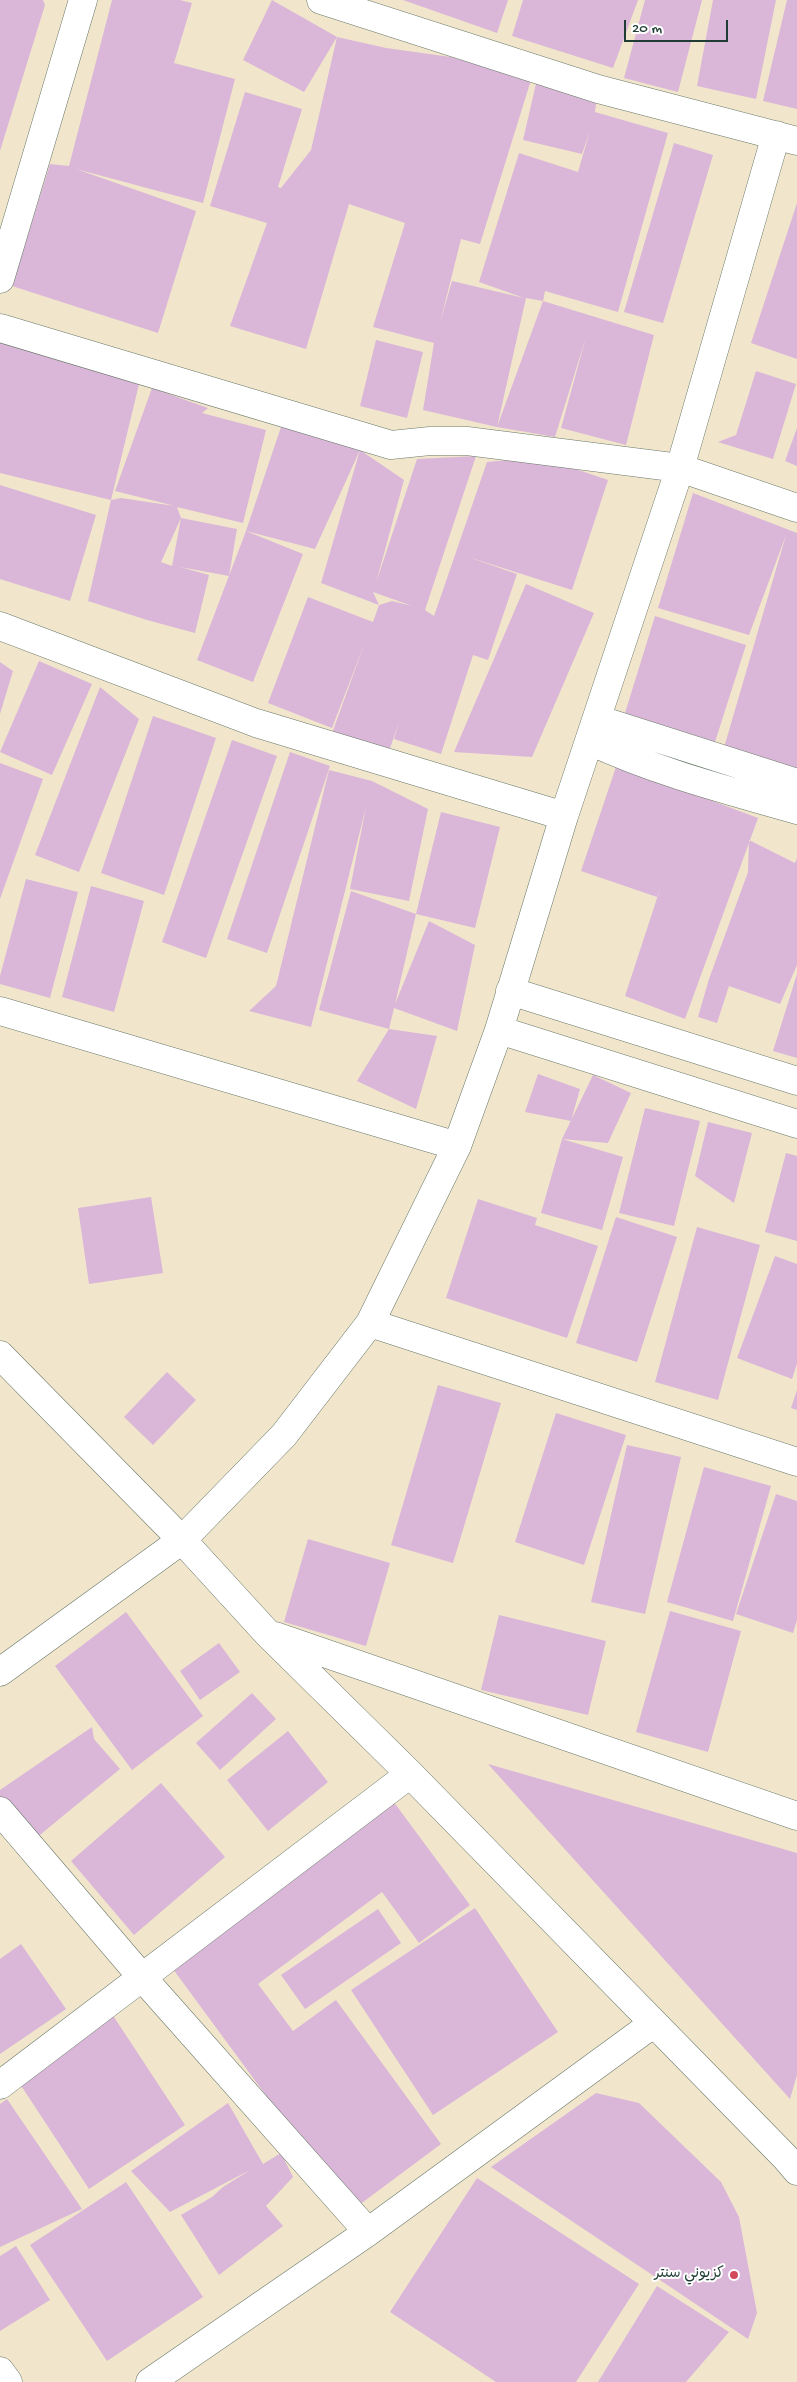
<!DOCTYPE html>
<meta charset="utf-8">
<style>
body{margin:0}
#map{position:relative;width:797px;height:2382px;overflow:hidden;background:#f1e6cb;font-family:"Gochi Hand",sans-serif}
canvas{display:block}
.scale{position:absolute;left:624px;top:20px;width:104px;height:22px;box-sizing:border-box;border:2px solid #1f3d34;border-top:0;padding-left:6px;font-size:15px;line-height:18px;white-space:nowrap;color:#1f3d34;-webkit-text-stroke:4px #fff;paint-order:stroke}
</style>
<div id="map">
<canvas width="797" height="2382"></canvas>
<div class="scale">20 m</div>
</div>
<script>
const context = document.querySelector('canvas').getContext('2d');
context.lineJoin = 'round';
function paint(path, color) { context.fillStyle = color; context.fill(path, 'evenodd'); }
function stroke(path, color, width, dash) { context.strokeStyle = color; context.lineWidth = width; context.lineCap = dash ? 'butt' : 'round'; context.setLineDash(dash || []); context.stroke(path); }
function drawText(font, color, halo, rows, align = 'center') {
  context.font = font + ' "Gochi Hand","Playpen Sans Arabic",sans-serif'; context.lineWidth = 4; context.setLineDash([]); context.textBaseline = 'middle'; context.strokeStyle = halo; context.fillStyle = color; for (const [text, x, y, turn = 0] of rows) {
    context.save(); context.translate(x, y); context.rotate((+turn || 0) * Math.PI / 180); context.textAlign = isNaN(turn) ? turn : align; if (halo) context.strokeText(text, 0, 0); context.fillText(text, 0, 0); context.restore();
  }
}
const building = new Path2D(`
 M 0,0 L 43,0 L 45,5 L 0,151 Z
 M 112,0 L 180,0 L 192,3 L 174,63 L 235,79 L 203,203 L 76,169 L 196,211 L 158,333 L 12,286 L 50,164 L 69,166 Z
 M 272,0 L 337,37 L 304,92 L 243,60 Z
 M 403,0 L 508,0 L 497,33 Z
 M 523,0 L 638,0 L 613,68 L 512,36 Z
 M 645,0 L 702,0 L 678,92 L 624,78 Z
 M 713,0 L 776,0 L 756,99 L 697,86 Z
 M 787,0 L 797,0 L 797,109 L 763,101 Z
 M 337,37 L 386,48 L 451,57 L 531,80 L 480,244 L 461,239 L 440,323 L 452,281 L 524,298 L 479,282 L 519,153 L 578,172 L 590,131 L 582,154 L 523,140 L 538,75 L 598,89 L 595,112 L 668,133 L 618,312 L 545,291 L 543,301 L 526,298 L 497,427 L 423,410 L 434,343 L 373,327 L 405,223 L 349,204 L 306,349 L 230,326 L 267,223 L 210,206 L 245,92 L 302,109 L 278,187 L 281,188 L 311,150 Z
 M 674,143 L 713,155 L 663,323 L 624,312 Z
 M 797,203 L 797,359 L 751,343 Z
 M 543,301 L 654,335 L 626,445 L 561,428 L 586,337 L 555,437 L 497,427 Z
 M 376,340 L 423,352 L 407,418 L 360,406 Z
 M 0,341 L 141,376 L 111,500 L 0,473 Z
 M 756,371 L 796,384 L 773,459 L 718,442 L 736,435 Z
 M 152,388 L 208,408 L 202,413 L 266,430 L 243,523 L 177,507 L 181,518 L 161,562 L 172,566 L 181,518 L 237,529 L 229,576 L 180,567 L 209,575 L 195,633 L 147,620 L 88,601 L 111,500 L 121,498 L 175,506 L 115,491 Z
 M 283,421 L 360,450 L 404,480 L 376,583 L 417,459 L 476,456 L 425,610 L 434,616 L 487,462 L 540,457 L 608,480 L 572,590 L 465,556 L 517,574 L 488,660 L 473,655 L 441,754 L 394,739 L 399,722 L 387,757 L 331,736 L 365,642 L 332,728 L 268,703 L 308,597 L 373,622 L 379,605 L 392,601 L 412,606 L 373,592 L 379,605 L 321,583 L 360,450 L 315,549 L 246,531 Z
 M 797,428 L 797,466 L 785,461 Z
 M 0,485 L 96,515 L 70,601 L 0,579 Z
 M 693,493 L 797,533 L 797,772 L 723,751 L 786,535 L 749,635 L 658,608 Z
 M 246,531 L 303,554 L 253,682 L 197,660 Z
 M 526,584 L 594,613 L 532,757 L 454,752 Z
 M 655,616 L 746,645 L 715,742 L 625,713 Z
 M 39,661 L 92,684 L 52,775 L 0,752 Z
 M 0,662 L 13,671 L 0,714 Z
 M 100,687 L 139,719 L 79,872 L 35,855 Z
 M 153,716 L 216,738 L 164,895 L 101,873 Z
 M 232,740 L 277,756 L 206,958 L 162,942 Z
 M 290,752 L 330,766 L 267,953 L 227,939 Z
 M 620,755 L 694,794 L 758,818 L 685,1019 L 625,996 L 661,886 L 657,897 L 581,871 Z
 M 0,763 L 43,779 L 0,899 Z
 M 329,770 L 372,781 L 428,809 L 409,901 L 350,889 L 366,807 L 311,1027 L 249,1011 L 276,986 Z
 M 441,812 L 500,827 L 475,928 L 416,914 Z
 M 749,840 L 795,863 L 797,858 L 797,965 L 780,1004 L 729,986 L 717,1023 L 698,1017 L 709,979 L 748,872 Z
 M 26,879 L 78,892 L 50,998 L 0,984 L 0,976 Z
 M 91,886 L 144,901 L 114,1012 L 62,997 Z
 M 351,891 L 416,914 L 395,1004 L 429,921 L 475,945 L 457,1031 L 394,1008 L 389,1029 L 319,1010 Z
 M 797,974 L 797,1058 L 773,1051 Z
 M 389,1029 L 437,1036 L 416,1109 L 357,1081 Z
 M 538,1074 L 580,1089 L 571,1121 L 525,1112 Z
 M 593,1075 L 631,1093 L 608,1143 L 562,1139 Z
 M 645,1108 L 700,1121 L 674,1226 L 619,1213 Z
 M 708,1122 L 752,1133 L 734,1203 L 695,1176 Z
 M 562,1139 L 623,1157 L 602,1230 L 541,1213 Z
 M 786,1153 L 797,1156 L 797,1241 L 765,1232 Z
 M 151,1197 L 163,1273 L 89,1284 L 78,1208 Z
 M 478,1199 L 537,1218 L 535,1225 L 598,1246 L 567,1338 L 446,1298 Z
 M 616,1217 L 677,1237 L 637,1362 L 576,1343 Z
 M 697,1227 L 760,1245 L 718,1400 L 655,1382 Z
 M 775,1256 L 797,1264 L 797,1364 L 792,1379 L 737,1358 Z
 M 167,1372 L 196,1400 L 153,1445 L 124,1417 Z
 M 438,1385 L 501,1403 L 453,1563 L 391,1545 Z
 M 797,1390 L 797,1410 L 791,1408 Z
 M 556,1413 L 626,1435 L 584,1565 L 515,1542 Z
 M 627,1445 L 681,1457 L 645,1614 L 591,1602 Z
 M 704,1467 L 771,1486 L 733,1621 L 667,1602 Z
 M 776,1494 L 797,1501 L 797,1620 L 793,1633 L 736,1614 Z
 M 308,1539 L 390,1563 L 366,1646 L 284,1622 Z
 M 670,1611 L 741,1631 L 708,1752 L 636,1732 Z
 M 126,1612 L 203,1716 L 132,1770 L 55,1666 Z
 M 499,1615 L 606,1641 L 588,1715 L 481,1690 Z
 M 219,1643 L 240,1672 L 200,1700 L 180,1671 Z
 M 252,1693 L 276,1719 L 220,1770 L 196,1743 Z
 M 92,1727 L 94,1739 L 120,1769 L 35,1839 L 0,1797 L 0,1790 Z
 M 288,1731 L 328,1782 L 268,1831 L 227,1780 Z
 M 488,1764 L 797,1853 L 797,2075 L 790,2099 Z
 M 161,1783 L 225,1857 L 134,1935 L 71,1861 Z
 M 393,1801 L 470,1905 L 419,1943 L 382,1892 L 258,1984 L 293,2031 L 336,2000 L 441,2144 L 351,2211 L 170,1965 Z
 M 475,1908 L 558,2032 L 433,2115 L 351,1990 Z
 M 378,1909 L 401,1943 L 305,2009 L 281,1975 Z
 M 21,1944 L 66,2009 L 0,2054 L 0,1959 Z
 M 112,2014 L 185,2125 L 89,2189 L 16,2078 Z
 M 596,2093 L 639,2103 L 721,2182 L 739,2217 L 757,2313 L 748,2339 L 491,2167 Z
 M 7,2099 L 82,2209 L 0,2247 L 0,2104 Z
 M 228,2103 L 263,2164 L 281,2153 L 293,2177 L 266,2206 L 283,2226 L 219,2275 L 181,2215 L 212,2197 L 223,2187 L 250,2170 L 170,2212 L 131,2171 Z
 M 477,2178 L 639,2284 L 576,2382 L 496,2382 L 390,2312 Z
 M 126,2182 L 203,2297 L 107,2361 L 30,2245 Z
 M 16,2246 L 50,2300 L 0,2331 L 0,2256 Z
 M 657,2286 L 729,2332 L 686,2382 L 598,2382 Z`);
const minor = new Path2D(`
 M 321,0 L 598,89 L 797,141
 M 0,279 L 83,0
 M 0,328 L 391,445 L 430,441 L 467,441 L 680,468 L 797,508
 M 0,626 L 256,723 L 564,816
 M 597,719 L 797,783
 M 590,741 C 657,772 727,790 797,810
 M 510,991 L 797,1081
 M 0,1011 L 457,1146
 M 499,1030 L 797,1124
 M 370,1323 L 797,1462
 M 0,1355 L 182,1540 L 268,1634 L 410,1774 L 785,2157 L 797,2171
 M 275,1636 L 797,1816
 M 0,1672 L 182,1540 L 284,1435 L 370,1323 L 457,1146 L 499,1030 L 564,816 L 680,468 L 776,135
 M 0,1811 L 141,1976 L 368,2232
 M 0,2085 L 410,1774
 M 0,2371 L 8,2382
 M 150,2382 L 368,2232 L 654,2023`);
const markers = [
 [734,2275,5,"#d1495b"]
];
const poiNames = [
 ["كزيوني سنتر",724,2275]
];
paint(building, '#dab6d9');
stroke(minor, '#687869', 29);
stroke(minor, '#fff', 28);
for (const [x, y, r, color] of markers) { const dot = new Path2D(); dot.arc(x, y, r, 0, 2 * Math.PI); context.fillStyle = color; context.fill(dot); stroke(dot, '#fff', 2); }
drawText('15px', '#1f3d34', '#fff', poiNames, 'right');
</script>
